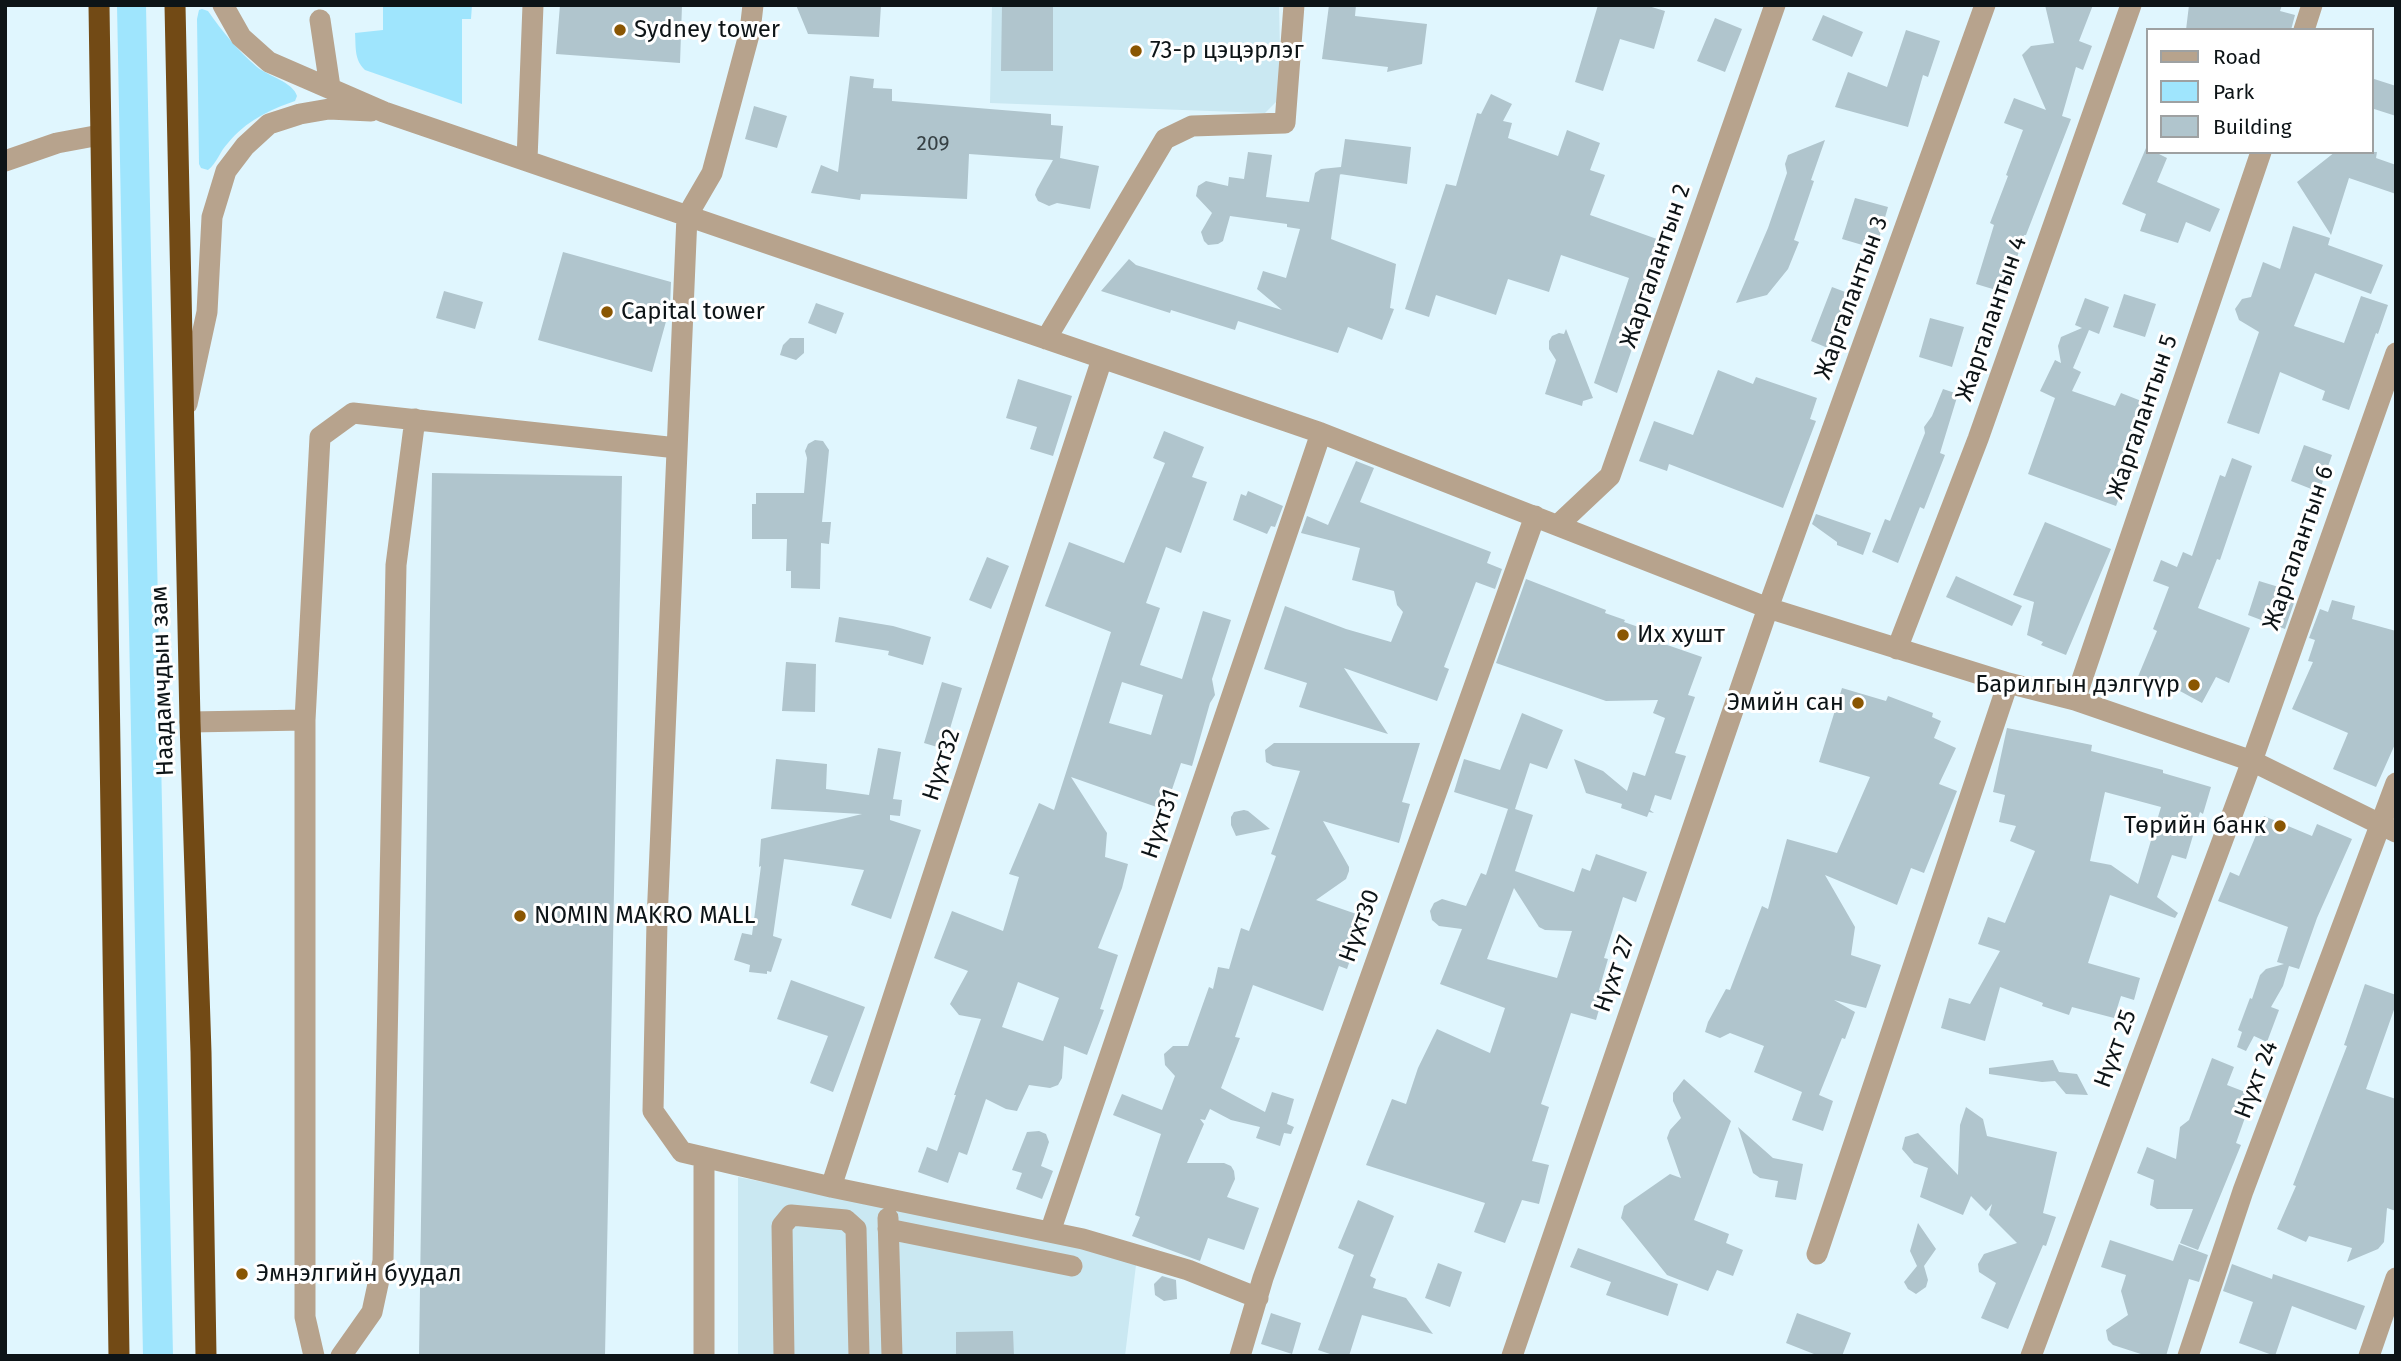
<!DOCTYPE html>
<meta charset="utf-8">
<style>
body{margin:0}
#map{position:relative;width:2401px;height:1361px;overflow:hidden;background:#e0f6fe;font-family:"Fira Sans",sans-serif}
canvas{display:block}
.frame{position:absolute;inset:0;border:7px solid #0d1417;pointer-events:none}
.legend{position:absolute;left:2146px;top:28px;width:228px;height:126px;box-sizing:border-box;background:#fff;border:2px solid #9ea1a2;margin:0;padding:9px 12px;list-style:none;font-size:21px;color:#0d1417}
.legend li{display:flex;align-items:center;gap:14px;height:35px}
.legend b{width:35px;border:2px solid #9ea1a2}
</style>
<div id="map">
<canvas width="2401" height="1361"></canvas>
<div class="frame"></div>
<ul class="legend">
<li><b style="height:9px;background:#b7a38d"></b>Road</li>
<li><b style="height:19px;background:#9fe5fd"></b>Park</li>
<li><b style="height:19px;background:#b0c5cd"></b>Building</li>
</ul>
</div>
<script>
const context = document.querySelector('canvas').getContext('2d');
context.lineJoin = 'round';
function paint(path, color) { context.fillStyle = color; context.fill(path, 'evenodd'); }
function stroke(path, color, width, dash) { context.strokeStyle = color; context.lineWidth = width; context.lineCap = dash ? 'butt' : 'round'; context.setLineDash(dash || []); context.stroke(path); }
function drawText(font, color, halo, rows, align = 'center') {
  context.font = font + ' "Fira Sans",sans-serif'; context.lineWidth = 6; context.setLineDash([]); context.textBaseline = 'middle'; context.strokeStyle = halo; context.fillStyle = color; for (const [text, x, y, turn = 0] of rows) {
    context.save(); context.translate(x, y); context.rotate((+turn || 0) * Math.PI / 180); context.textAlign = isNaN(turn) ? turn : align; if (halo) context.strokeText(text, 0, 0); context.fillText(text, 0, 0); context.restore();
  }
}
const built = new Path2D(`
 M 992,5 L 1279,5 L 1281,97 L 1265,113 L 990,103 Z
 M 738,1177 L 1064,1242 L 1136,1265 L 1125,1356 L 738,1356 Z`);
const green = new Path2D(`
 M 117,5 L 146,5 L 173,1356 L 143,1356 Z
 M 383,5 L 472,5 L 471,19 L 462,19 L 462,104 L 365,70 C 354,60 356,47 355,33 L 383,30 Z
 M 202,9 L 208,11 C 222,31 238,51 257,67 C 268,76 293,82 297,96 L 295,101 C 269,110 246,121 228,143 C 220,151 217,163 208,170 L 201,168 L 199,164 L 197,19 L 199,10 Z`);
const building = new Path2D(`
 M 560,5 L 682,5 L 680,63 L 556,54 Z
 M 796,5 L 881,5 L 879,37 L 808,34 Z
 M 1002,5 L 1053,5 L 1053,71 L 1001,71 Z
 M 1329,5 L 1356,5 L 1355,16 L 1427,24 L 1422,64 L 1387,72 L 1388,67 L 1322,59 Z
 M 1598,5 L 1645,5 L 1665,11 L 1654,49 L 1620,39 L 1603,91 L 1575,82 Z
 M 2045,5 L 2093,5 L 2079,41 L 2092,46 L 2083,70 L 2076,67 L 2062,116 L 2071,119 L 2026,235 L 2024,235 L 2006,293 L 1976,284 L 1994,225 L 1990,223 L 2008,176 L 2006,175 L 2023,130 L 2004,123 L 2014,98 L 2046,110 L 2022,55 L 2031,46 L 2054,43 Z
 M 2189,5 L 2282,5 L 2280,11 L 2295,15 L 2291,30 L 2186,30 Z
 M 1823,15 L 1863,32 L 1852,57 L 1812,40 Z
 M 1715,18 L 1742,29 L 1725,72 L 1697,61 Z
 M 1906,30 L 1940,41 L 1928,77 L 1923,75 L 1908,127 L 1835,107 L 1848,72 L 1887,87 Z
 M 850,76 L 874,79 L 873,88 L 892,89 L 892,101 L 1051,114 L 1051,125 L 1063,126 L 1060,158 L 1099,166 L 1090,209 L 1057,203 L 1049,206 L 1038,201 L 1035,195 L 1037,189 L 1053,160 L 969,154 L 967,199 L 861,194 L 860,200 L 811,193 L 821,165 L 838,172 Z
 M 2371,78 L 2396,86 L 2396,116 L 2371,108 Z
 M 1491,94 L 1512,104 L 1503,121 L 1512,123 L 1508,138 L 1558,156 L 1567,130 L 1600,143 L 1590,170 L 1605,175 L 1590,215 L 1668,243 L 1617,393 L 1594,383 L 1629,278 L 1561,255 L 1549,292 L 1508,279 L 1496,315 L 1436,295 L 1429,317 L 1405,309 L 1446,184 L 1456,186 L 1477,113 L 1481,114 Z
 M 754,106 L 787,116 L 777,148 L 745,139 Z
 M 1345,139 L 1411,147 L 1407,184 L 1340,174 Z
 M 1825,140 L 1811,180 L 1814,181 L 1794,240 L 1799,242 L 1788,269 L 1767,295 L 1736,303 L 1768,228 L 1787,173 L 1785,164 L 1788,155 Z
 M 2146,148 L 2147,152 L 2155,152 L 2167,158 L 2157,182 L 2220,209 L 2210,232 L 2186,222 L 2178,243 L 2140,231 L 2146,214 L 2122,204 Z
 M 1248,152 L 1272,155 L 1266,197 L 1309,202 L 1315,173 L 1321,169 L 1341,167 L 1331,239 L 1396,264 L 1390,308 L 1394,309 L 1382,340 L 1348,327 L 1338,353 L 1238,321 L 1235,330 L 1171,310 L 1170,313 L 1101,291 L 1129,259 L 1136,265 L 1282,310 L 1257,289 L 1263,271 L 1286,278 L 1300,229 L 1287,227 L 1287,224 L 1230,216 L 1223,241 L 1218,244 L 1208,245 L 1204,241 L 1201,232 L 1212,213 L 1196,196 L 1198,186 L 1206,181 L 1228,186 L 1229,177 L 1244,179 Z
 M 2335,152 L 2377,152 L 2376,158 L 2396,165 L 2396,194 L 2349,178 L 2331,235 L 2297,182 Z
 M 1855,198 L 1888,207 L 1876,249 L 1842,239 Z
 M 2293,226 L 2330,238 L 2328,245 L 2383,265 L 2371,294 L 2315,273 L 2294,326 L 2344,343 L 2361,296 L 2388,305 L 2378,334 L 2376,333 L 2349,410 L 2322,400 L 2325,391 L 2280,372 L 2259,434 L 2227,423 L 2259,332 L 2239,320 L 2235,309 L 2242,299 L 2251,297 L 2263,262 L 2280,269 Z
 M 563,252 L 671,282 L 670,307 L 652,372 L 538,340 Z
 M 1832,287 L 1856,296 L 1835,351 L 1811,341 Z
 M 444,291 L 483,302 L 475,329 L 436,318 Z
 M 2124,294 L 2156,304 L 2145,337 L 2113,327 Z
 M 2085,298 L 2109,307 L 2099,334 L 2089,330 L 2073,368 L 2081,372 L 2072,391 L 2115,406 L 2121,393 L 2149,404 L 2125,463 L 2131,465 L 2116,506 L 2028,474 L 2055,398 L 2040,391 L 2055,360 L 2061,363 L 2058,346 L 2061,337 L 2082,328 L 2075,325 Z
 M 816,303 L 844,313 L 836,334 L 808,323 Z
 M 1930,318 L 1964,327 L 1952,367 L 1919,357 Z
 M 1566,329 L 1593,398 L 1583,401 L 1582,406 L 1545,394 L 1556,360 L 1549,349 L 1549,341 L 1552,336 L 1559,333 L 1564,334 Z
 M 790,338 L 804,338 L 804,353 L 796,360 L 780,355 L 783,345 Z
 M 1718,370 L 1753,384 L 1756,377 L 1817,398 L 1810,419 L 1816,421 L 1783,508 L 1669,464 L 1667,471 L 1639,461 L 1654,421 L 1693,435 Z
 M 1018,379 L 1072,396 L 1053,456 L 1030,449 L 1037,427 L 1006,418 Z
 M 1943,389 L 1958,394 L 1940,453 L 1945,455 L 1924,509 L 1920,507 L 1898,563 L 1872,552 L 1885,519 L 1890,521 L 1925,433 L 1924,427 L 1932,416 Z
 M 1164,431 L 1204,447 L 1192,477 L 1207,482 L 1181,553 L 1166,547 L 1146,603 L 1160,608 L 1140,665 L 1182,679 L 1203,611 L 1231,620 L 1212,679 L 1215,695 L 1210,703 L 1192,766 L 1181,763 L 1165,810 L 1071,777 L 1107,833 L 1105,857 L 1128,864 L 1122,888 L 1098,948 L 1118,955 L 1100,1009 L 1104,1010 L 1087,1055 L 1064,1046 L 1062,1078 L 1058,1085 L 1050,1088 L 1029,1085 L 1017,1111 L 1006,1109 L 986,1099 L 967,1155 L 959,1152 L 948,1183 L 918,1172 L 927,1147 L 937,1151 L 956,1095 L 954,1095 L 981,1019 L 959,1015 L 950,1004 L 968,971 L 934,958 L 952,911 L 1003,931 L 1019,877 L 1009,874 L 1039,803 L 1054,810 L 1111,632 L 1045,606 L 1069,542 L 1124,563 L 1165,463 L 1153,458 ZM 1122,682 L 1163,695 L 1151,735 L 1109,723 ZM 1018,982 L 1059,998 L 1043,1041 L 1002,1027 Z
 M 815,440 L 823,441 L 829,450 L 822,522 L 831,522 L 829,544 L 821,543 L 820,589 L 791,588 L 791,571 L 786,571 L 787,539 L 752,539 L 752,504 L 756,504 L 756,493 L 804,493 L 807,458 L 805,451 L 808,444 Z
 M 2304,445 L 2332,455 L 2319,492 L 2291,481 Z
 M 2232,458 L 2252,466 L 2220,560 L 2217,559 L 2198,608 L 2250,628 L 2229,683 L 2216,677 L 2202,703 L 2167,684 L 2164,690 L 2137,679 L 2157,631 L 2153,629 L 2169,587 L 2153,581 L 2161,560 L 2177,567 L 2183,552 L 2192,556 L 2220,475 L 2225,477 Z
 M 1356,461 L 1374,468 L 1360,502 L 1491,552 L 1487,563 L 1502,569 L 1495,589 L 1476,582 L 1444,667 L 1449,669 L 1437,701 L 1344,668 L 1388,734 L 1299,707 L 1307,683 L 1264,669 L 1285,606 L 1346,629 L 1391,642 L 1403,612 L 1397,605 L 1394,591 L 1352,580 L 1360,548 L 1301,533 L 1307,516 L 1328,525 Z
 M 432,473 L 622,476 L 605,1356 L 419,1356 Z
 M 1248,491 L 1283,506 L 1275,527 L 1271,526 L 1267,534 L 1233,520 L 1241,494 L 1246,496 Z
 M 1816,514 L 1871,533 L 1863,555 L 1837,545 L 1837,542 L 1812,524 Z
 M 2045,522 L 2111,549 L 2066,655 L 2041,645 L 2043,642 L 2027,635 L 2034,602 L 2013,595 Z
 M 987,557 L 1009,566 L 991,609 L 969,600 Z
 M 1956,576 L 2022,606 L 2012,626 L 1946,597 Z
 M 1526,579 L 1606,610 L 1605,613 L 1625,620 L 1624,622 L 1653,632 L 1650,639 L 1702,657 L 1688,695 L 1695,697 L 1675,753 L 1686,756 L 1671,800 L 1655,795 L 1650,810 L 1654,813 L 1649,812 L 1647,817 L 1621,808 L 1622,804 L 1586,793 L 1574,759 L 1603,771 L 1627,791 L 1633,772 L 1645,776 L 1665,718 L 1653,713 L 1658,700 L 1606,701 L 1496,663 Z
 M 2259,581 L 2282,588 L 2280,594 L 2295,600 L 2285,629 L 2248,615 Z
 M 2332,600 L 2355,606 L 2352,619 L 2396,631 L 2396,742 L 2376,787 L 2333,769 L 2348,733 L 2292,709 L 2313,662 L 2308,661 L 2315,640 L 2309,638 L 2320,609 L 2328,612 Z
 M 839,617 L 893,626 L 931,637 L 923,665 L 888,655 L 889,651 L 835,642 Z
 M 786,662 L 816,664 L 815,712 L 782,711 Z
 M 942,682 L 962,688 L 944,749 L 924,743 Z
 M 1842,688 L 1886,701 L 1888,696 L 1933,713 L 1932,717 L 1941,721 L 1934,738 L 1956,748 L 1939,784 L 1957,791 L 1924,873 L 1911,868 L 1897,905 L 1825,875 L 1855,927 L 1851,955 L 1881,965 L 1866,1008 L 1834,1000 L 1855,1012 L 1845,1039 L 1842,1038 L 1819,1095 L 1833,1101 L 1823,1131 L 1792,1120 L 1802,1092 L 1754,1072 L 1764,1046 L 1730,1033 L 1720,1038 L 1705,1032 L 1708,1022 L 1726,989 L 1730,990 L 1762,906 L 1768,909 L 1787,839 L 1837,853 L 1870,777 L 1819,762 Z
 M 1522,713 L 1563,730 L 1547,769 L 1530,763 L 1515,809 L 1533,815 L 1515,871 L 1574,892 L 1582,868 L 1590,871 L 1596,854 L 1647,872 L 1636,902 L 1623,897 L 1604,958 L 1608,959 L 1599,990 L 1604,992 L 1596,1020 L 1571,1013 L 1541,1104 L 1549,1107 L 1532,1161 L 1549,1165 L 1539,1204 L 1522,1200 L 1505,1243 L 1474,1232 L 1485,1203 L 1366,1165 L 1392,1099 L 1406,1104 L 1418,1068 L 1437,1029 L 1490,1053 L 1505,1008 L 1440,984 L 1462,929 L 1439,926 L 1432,920 L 1430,911 L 1434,903 L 1442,899 L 1466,906 L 1481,873 L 1486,875 L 1508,809 L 1454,792 L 1464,759 L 1500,770 ZM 1514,888 L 1539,927 L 1545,930 L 1572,931 L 1557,978 L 1487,959 Z
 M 2007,728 L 2092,745 L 2091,751 L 2163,770 L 2163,773 L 2211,787 L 2203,814 L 2200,812 L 2186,859 L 2172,855 L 2157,897 L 2178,913 L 2175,918 L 2110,895 L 2088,963 L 2140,978 L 2134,1000 L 2121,996 L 2114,1018 L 2072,1007 L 2069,1015 L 2042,1006 L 2043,1003 L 2000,987 L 1985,1041 L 1941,1028 L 1949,998 L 1970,1004 L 2000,951 L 1978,944 L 1988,917 L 2005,923 L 2035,851 L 2010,841 L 2016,826 L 1999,822 L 2005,795 L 1993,792 ZM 2105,792 L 2161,807 L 2138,884 L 2111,865 L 2090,861 Z
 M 1274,743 L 1420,743 L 1402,802 L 1410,804 L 1399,843 L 1323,821 L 1349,867 L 1349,871 L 1346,879 L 1316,900 L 1365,917 L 1347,969 L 1339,966 L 1323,1011 L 1253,985 L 1235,1037 L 1240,1038 L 1221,1088 L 1265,1112 L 1272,1092 L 1294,1099 L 1287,1124 L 1294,1127 L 1291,1134 L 1284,1133 L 1280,1146 L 1256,1138 L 1260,1127 L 1231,1120 L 1210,1109 L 1205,1120 L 1200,1119 L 1204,1124 L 1187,1163 L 1224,1163 L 1231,1166 L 1234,1171 L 1235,1179 L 1227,1197 L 1259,1208 L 1244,1250 L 1208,1238 L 1200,1261 L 1132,1236 L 1140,1217 L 1135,1215 L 1161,1134 L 1113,1115 L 1122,1094 L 1162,1110 L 1175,1076 L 1165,1065 L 1164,1054 L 1173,1046 L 1188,1046 L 1209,987 L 1213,989 L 1218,967 L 1229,969 L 1241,928 L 1249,931 L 1276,856 L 1271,854 L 1300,771 L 1273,766 L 1266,762 L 1265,750 Z
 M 878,748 L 901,752 L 893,799 L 902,800 L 900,816 L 890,815 L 890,820 L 921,830 L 891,919 L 851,905 L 864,870 L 784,859 L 773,936 L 782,939 L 771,972 L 767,971 L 767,974 L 749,972 L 750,965 L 734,960 L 742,933 L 752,935 L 761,866 L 759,867 L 761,839 L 862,814 L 771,809 L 776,759 L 827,764 L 826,789 L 869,795 Z
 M 1244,810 L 1248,811 L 1270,829 L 1236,836 L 1231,825 L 1231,817 L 1234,812 Z
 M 2264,816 L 2312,836 L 2317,824 L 2352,839 L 2317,918 L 2299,969 L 2289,966 L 2283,986 L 2271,1007 L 2279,1010 L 2267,1042 L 2254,1036 L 2246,1051 L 2237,1047 L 2242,1032 L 2238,1030 L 2250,998 L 2252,999 L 2260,975 L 2266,969 L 2284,964 L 2277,962 L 2288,927 L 2218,901 L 2230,872 L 2239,876 Z
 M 791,980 L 865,1007 L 833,1092 L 810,1083 L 828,1036 L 777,1019 Z
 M 2365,984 L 2396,995 L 2396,1004 L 2366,1089 L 2396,1099 L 2396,1211 L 2387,1208 L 2384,1242 L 2378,1249 L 2347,1262 L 2352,1248 L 2309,1236 L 2306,1242 L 2277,1229 L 2296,1186 L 2293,1185 L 2347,1046 L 2344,1045 Z
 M 2212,1058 L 2234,1067 L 2227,1085 L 2253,1095 L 2236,1143 L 2241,1145 L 2198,1250 L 2180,1243 L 2193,1209 L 2157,1209 L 2150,1205 L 2154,1180 L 2137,1173 L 2147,1147 L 2176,1159 L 2180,1127 L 2189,1120 Z
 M 2053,1060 L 2059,1072 L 2077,1074 L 2088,1095 L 2066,1094 L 2055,1081 L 2042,1082 L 1989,1074 L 1989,1068 Z
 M 1684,1079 L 1731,1121 L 1694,1220 L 1729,1234 L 1726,1243 L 1743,1250 L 1733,1276 L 1717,1270 L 1708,1291 L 1667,1275 L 1621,1218 L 1624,1206 L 1670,1174 L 1681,1178 L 1667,1138 L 1670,1130 L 1681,1118 L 1673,1101 L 1673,1093 Z
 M 1966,1107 L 1983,1119 L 1987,1136 L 2057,1152 L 2043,1213 L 2056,1217 L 2046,1246 L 2043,1245 L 2008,1329 L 1981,1318 L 1996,1283 L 1979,1272 L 1978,1264 L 1984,1254 L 2017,1243 L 1989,1215 L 1992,1204 L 1986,1211 L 1971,1196 L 1963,1215 L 1920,1197 L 1928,1168 L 1914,1163 L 1902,1149 L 1905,1137 L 1918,1133 L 1958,1175 L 1960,1125 Z
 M 1738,1127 L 1773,1158 L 1803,1164 L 1796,1200 L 1775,1197 L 1778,1181 L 1760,1178 L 1753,1173 Z
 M 1039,1131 L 1046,1134 L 1049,1142 L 1041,1166 L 1053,1171 L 1042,1199 L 1016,1189 L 1022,1173 L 1012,1170 L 1027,1132 Z
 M 1358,1200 L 1394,1216 L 1370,1276 L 1376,1279 L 1373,1288 L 1406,1298 L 1433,1334 L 1362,1315 L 1349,1356 L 1336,1356 L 1318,1350 L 1354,1255 L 1338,1248 Z
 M 1918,1223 L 1936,1249 L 1924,1266 L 1928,1280 L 1926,1287 L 1916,1294 L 1908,1289 L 1904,1282 L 1917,1266 L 1910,1251 Z
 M 2110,1240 L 2173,1261 L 2179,1244 L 2208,1255 L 2199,1282 L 2189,1279 L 2166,1356 L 2147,1356 L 2113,1345 L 2108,1340 L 2106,1330 L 2128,1315 L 2121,1291 L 2126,1275 L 2101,1267 Z
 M 1578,1248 L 1678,1284 L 1668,1316 L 1606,1295 L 1611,1282 L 1570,1267 Z
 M 1438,1263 L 1462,1272 L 1450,1307 L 1425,1298 Z
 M 2232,1264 L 2272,1279 L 2273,1274 L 2365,1306 L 2356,1330 L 2292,1306 L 2275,1356 L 2239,1343 L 2253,1302 L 2223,1291 Z
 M 1162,1276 L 1176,1280 L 1177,1299 L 1164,1301 L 1155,1295 L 1154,1284 Z
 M 1271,1313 L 1301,1323 L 1292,1354 L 1261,1344 Z
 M 1797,1313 L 1851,1333 L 1842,1356 L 1819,1356 L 1786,1343 Z
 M 1013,1331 L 1014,1356 L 956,1356 L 956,1332 Z`);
const minor = new Path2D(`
 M 223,5 L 241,37 L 269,62 L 384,112 L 1321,433 L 1768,608 L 2008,683 L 2075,700 L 2252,761 L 2396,832
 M 753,5 L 750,31 L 712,173 L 687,216 L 657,921 L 653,1111 L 682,1152 L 831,1187 L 1083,1239 L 1188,1270 L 1258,1298
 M 320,20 L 330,87
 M 2304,30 L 2312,5
 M 527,160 L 533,5
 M 5,161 L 57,143 L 100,135
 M 1046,339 L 1165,139 L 1192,126 L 1285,123 L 1294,5
 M 187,404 L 207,312 L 212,217 L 226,171 L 245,146 L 269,124 L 300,114 L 329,109 L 371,111
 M 1558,525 L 1610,476 L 1775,5
 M 1897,649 L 1978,439 L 2131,5
 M 2075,700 L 2261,152
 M 190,722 L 305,720
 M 831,1187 L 1102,359
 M 888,1218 L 892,1356
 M 888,1229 L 1072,1266
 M 1050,1232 L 1321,433
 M 1817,1254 L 2008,683
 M 314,1356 L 305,1317 L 305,720 L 320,437 L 353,413 L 677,448
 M 341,1356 L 372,1312 L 383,1261 L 396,565 L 415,419
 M 704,1356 L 704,1157
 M 784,1356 L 782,1226 L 791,1215 L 846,1220 L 856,1229 L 859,1356
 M 1240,1356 L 1263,1278 L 1535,516
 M 1512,1356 L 1768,608 L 1985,5
 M 2031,1356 L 2252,761 L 2396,353
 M 2188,1356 L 2243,1191 L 2396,783
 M 2369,1356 L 2396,1278`);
const highway = new Path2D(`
 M 99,5 L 119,1356
 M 175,5 L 190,722 L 201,1052 L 206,1356`);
const markers = [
 [620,30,7,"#8a5602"],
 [1136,51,7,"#8a5602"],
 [607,312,7,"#8a5602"],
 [1623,635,7,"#8a5602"],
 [2194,685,7,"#8a5602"],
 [1858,703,7,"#8a5602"],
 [2280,826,7,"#8a5602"],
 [520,916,7,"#8a5602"],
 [242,1274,7,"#8a5602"]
];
const numberNames = [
 ["209",933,144]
];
const poiNames = [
 ["Sydney tower",634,30],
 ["73-р цэцэрлэг",1150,51],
 ["Capital tower",621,312],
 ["Их хушт",1637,635],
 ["Барилгын дэлгүүр",2180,685,"right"],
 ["Эмийн сан",1844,703,"right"],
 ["Төрийн банк",2266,826,"right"],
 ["NOMIN MAKRO MALL",534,916],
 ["Эмнэлгийн буудал",256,1274]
];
const streetNames = [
 ["Жаргалантын 2",1656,266,-71],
 ["Жаргалантын 3",1852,298,-70],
 ["Жаргалантын 4",1992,319,-71],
 ["Жаргалантын 5",2143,417,-71],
 ["Жаргалантын 6",2299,548,-71],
 ["Наадамчдын зам",163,681,-92],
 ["Нүхт32",942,765,-72],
 ["Нүхт31",1161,824,-71],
 ["Нүхт30",1360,926,-70],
 ["Нүхт 27",1615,974,-71],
 ["Нүхт 25",2116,1049,-70],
 ["Нүхт 24",2257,1080,-69]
];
paint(built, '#cae8f2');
paint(green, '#9fe5fd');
paint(building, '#b0c5cd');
stroke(minor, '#b7a38d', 21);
stroke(highway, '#724a15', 21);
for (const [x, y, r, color] of markers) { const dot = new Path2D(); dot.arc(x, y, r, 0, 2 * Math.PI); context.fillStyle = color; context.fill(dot); stroke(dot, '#fff', 2.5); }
drawText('21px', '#364044', null, numberNames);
drawText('24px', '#0d1417', '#fff', poiNames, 'left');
drawText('24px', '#0d1417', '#fff', streetNames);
</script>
